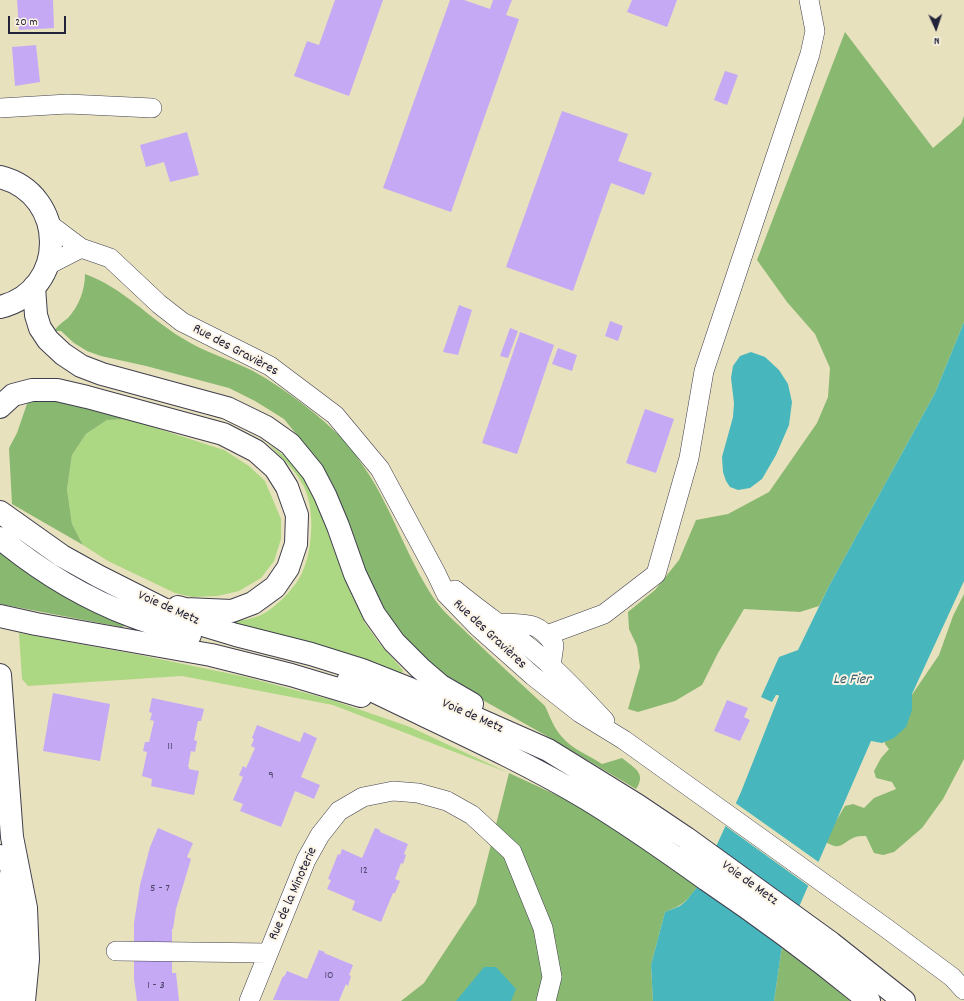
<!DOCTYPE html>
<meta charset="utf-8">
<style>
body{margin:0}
#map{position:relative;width:964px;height:1001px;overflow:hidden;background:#e8e1bd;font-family:Dekko,sans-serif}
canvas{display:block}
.north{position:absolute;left:916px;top:8px;width:40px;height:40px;-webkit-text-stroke:3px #fcf5e5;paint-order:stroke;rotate:177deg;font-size:11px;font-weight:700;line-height:16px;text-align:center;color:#22223b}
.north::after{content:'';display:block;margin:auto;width:14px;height:18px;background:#22223b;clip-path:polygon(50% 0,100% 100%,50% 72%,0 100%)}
.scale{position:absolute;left:8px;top:16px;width:58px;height:18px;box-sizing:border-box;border:2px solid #22223b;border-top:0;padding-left:5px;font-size:12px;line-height:14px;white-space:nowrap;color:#22223b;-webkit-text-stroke:3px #fcf5e5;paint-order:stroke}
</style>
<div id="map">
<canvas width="964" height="1001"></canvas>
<div class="north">N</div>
<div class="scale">20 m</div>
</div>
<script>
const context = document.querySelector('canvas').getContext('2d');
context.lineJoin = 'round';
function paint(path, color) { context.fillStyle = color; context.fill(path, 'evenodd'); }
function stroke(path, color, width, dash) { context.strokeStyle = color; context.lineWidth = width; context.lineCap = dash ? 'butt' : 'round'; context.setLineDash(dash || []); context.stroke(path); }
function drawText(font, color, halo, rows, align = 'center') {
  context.font = font + ' Dekko,sans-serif'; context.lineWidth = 4; context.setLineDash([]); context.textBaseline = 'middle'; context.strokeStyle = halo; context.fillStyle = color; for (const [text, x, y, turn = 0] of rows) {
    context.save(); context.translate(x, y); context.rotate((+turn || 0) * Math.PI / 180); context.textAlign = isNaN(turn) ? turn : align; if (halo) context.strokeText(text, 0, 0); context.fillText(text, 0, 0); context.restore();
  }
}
const green = new Path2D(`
 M 128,419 L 224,450 L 249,466 L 265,481 L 281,519 L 281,539 L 274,561 L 261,578 L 239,591 L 217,596 L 192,597 L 175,593 L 108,561 L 83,545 L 72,524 L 67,489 L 72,455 L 86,434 L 107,420 Z
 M 267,443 L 290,460 L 306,480 L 318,505 L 336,555 L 365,623 L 379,643 L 403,670 L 402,674 C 343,650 287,636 225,622 C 237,621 250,620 261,615 C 274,609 293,590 300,577 C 313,553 316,509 303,485 C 294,468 280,456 267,443 Z
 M 19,633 L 140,655 L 246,677 L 332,700 L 410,727 L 509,773 L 333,705 L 182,676 L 28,686 L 22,679 Z`);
const forest = new Path2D(`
 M 845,32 L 933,148 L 961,124 L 964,116 L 964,322 L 935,393 L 829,586 L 819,606 L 800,612 L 744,609 L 718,653 L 702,685 L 675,701 L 638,712 L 628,709 L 640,667 L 637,646 L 629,629 L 628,612 L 655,590 L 679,560 L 696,520 L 728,514 L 769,492 L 817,423 L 828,397 L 830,368 L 815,334 L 787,302 L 757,260 Z
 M 85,274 C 122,287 149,318 182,338 C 204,352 229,359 253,371 C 287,390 318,414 346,442 C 351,447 355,454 359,460 C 391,503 405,556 435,600 C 444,613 458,624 469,635 C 494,659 520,683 545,706 C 550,717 554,728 562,737 C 572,749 590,756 602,764 L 622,758 C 634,768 647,773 636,789 L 545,735 L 463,689 L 433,669 L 389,623 L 310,451 L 284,419 L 255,401 L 229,388 L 146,366 L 101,356 L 87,351 L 74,343 L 61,331 L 54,331 C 57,326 63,322 68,318 C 79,306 85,290 85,274 Z
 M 29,398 L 78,405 L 128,419 L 107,420 L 86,434 L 72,455 L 67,489 L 72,524 L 83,545 L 12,504 L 9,448 L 17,433 Z
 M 0,547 L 126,622 L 126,626 L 121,627 L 0,604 Z
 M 964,594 L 964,759 L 943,799 L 922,828 L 894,852 L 883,855 L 874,853 L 866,836 C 862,836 857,836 853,838 C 840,845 840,851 824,841 L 845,806 L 853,804 L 864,808 L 874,798 L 896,789 L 892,782 L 876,778 L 874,771 L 881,758 L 889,749 L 885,744 L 884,736 L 939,655 L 953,616 Z
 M 509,773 L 580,806 L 638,843 L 698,886 C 686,902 683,905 665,912 L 651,965 L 653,1001 L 401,1001 L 424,983 L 476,904 Z
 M 782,946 L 850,1001 L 774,1001 Z`);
const water = new Path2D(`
 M 964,322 L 964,581 L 912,694 L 912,710 L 906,727 L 894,738 L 882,743 L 871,741 L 782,946 L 774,1001 L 653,1001 L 651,965 L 665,912 L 680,906 L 686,901 L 698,886 L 741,792 L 779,696 L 778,695 L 776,695 L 772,702 L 761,697 L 779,657 L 798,650 L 829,586 L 935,393 Z
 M 751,352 L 765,357 L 779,370 L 788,384 L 792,402 L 789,425 L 776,455 L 762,479 L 750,488 L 738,490 L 730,487 L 726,481 L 723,472 L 722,457 L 733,417 L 734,403 L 731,378 L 733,366 L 740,356 Z
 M 484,967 L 496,967 L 516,989 L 511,1001 L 456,1001 Z`);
const pier = new Path2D(`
 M 734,802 L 820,863 L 810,887 L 724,825 Z`);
const building = new Path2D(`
 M 17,0 L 53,0 L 54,28 L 19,30 Z
 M 335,0 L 383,0 L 349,96 L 294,76 L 307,41 L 319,45 Z
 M 450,0 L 464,0 L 490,9 L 493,0 L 512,0 L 506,15 L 519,19 L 451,212 L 383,188 Z
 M 632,0 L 677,0 L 667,27 L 627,12 Z
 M 36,45 L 40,82 L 15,86 L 12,47 Z
 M 725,71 L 738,75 L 727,105 L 714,100 Z
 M 562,111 L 628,134 L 618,161 L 652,173 L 644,195 L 611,183 L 573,291 L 506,267 Z
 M 187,132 L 199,175 L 170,182 L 164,162 L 146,167 L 140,145 Z
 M 459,305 L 472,310 L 458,355 L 443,352 Z
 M 610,321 L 623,326 L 618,341 L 605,336 Z
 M 510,328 L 518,331 L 508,358 L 500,356 Z
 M 520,332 L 554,345 L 517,454 L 482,443 Z
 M 558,348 L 577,355 L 572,371 L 552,364 Z
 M 645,409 L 674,419 L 656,473 L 626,463 Z
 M 53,693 L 110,704 L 100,761 L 43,751 Z
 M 152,698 L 204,709 L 201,721 L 198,721 L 194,740 L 197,741 L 195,752 L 191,751 L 188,767 L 189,767 L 189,769 L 199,771 L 194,795 L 151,786 L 152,779 L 142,776 L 147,752 L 143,751 L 145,742 L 149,742 L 154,721 L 150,720 L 152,713 L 149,712 Z
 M 727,700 L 748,708 L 744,717 L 750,720 L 740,741 L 714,731 Z
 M 257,725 L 300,742 L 304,732 L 317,738 L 301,777 L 320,785 L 314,799 L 295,791 L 281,827 L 240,811 L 243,804 L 233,800 L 243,777 L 239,775 L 243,766 L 246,768 L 255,748 L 251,746 L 254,739 L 252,738 Z
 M 158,828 L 193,843 L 187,857 L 191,859 L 176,909 L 173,929 L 172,929 L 172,944 L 134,943 L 134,923 L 140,885 L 150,847 Z
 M 375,828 L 380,830 L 380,832 L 408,844 L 404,854 L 406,855 L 403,864 L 401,863 L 395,879 L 400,881 L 395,893 L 393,893 L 381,922 L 352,910 L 355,901 L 327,889 L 331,880 L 328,879 L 338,854 L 340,855 L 342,849 L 362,858 Z
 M 319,950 L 325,952 L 324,953 L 353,965 L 349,975 L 351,976 L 348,986 L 346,984 L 339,1001 L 273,1000 L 283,976 L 284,977 L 287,971 L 307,979 Z
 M 134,959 L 172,959 L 172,973 L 176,973 L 179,1001 L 137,1001 L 134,979 Z`);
const minor = new Path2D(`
 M 0,108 L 68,104 L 152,108
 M 49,224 L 81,248 L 110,258 L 159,304 L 182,322 L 270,366 L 335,415 L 380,469 L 436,573 L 446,594 L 478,627 L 533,676 L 580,713 L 624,740 L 886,928 L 952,977 L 964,990
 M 48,265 L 81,248
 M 455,590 C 486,616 521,638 551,666 C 570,683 587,702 605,721
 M 500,623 C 526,624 539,621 554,645 L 551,666
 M 547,635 L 604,614 L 656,574 L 689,458 L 704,371 L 810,54 L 815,31 L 809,0
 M 116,951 L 268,953
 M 249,1001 L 306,860 L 320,835 L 339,811 L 363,797 L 393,791 L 418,793 L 447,801 L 472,815 L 512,852 L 543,928 L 552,977 L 546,1001`);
const major = new Path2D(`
 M 0,177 C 68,194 68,291 0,307
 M 0,675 L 12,837 L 26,908 L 28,959 L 24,1001
 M 7,1001 C 11,970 8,939 9,908 C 9,897 10,885 11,874`);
const highway = new Path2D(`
 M 34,287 L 36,315 L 40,328 L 48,340 L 63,354 L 81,366 L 102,374 L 227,408 L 266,427 L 290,444 L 313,472 L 325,495 L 338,526 L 355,574 L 374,614 L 394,642 L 420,668 L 441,686 L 472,704
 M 0,407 L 13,395 L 32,390 L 57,390 L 87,397 L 223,434 L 256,451 L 275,468 L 287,487 L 297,515 L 296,544 L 288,568 L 275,587 L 253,603 L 232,611 L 185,609 L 178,607
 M 0,512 L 62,556 L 98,576 L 183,619 L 236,635 L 311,654 L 362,670 L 410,689 L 548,750 L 637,805 L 686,838 L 831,943 L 904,1001
 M 0,538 C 40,571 84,598 132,616 C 151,623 171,629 190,635
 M 0,616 L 36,624 L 211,655 L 291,675 L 361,696
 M 348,681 L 363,686 C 438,723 515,756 587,799 C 628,824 668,852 707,880 C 763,918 817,958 869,1001
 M 0,856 L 12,865`);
const numberNames = [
 ["11",170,747],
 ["9",271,776],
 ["12",364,871],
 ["5 - 7",160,889],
 ["10",329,976],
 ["1 - 3",156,986]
];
const streetNames = [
 ["Rue des Gravières",235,351,28],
 ["Voie de Metz",168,609,24],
 ["Rue des Gravières",489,635,43],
 ["Voie de Metz",472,717,24],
 ["Voie de Metz",749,884,36],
 ["Rue de la Minoterie",294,894,-66]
];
const waterNames = [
 ["Le Fier",852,681]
];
paint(green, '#acd783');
paint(forest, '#89b871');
paint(water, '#47b7bd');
paint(pier, '#e8e1bd');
paint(building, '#c6a9f5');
stroke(minor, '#403f4e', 20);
stroke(major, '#403f4e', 24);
stroke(highway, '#403f4e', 24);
stroke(minor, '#fff', 19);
stroke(major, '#fff', 22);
stroke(highway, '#fff', 22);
drawText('12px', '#4b446a', null, numberNames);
drawText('14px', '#22223b', '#fcf5e5', streetNames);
drawText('italic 15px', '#315e6f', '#fcf5e5', waterNames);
</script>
